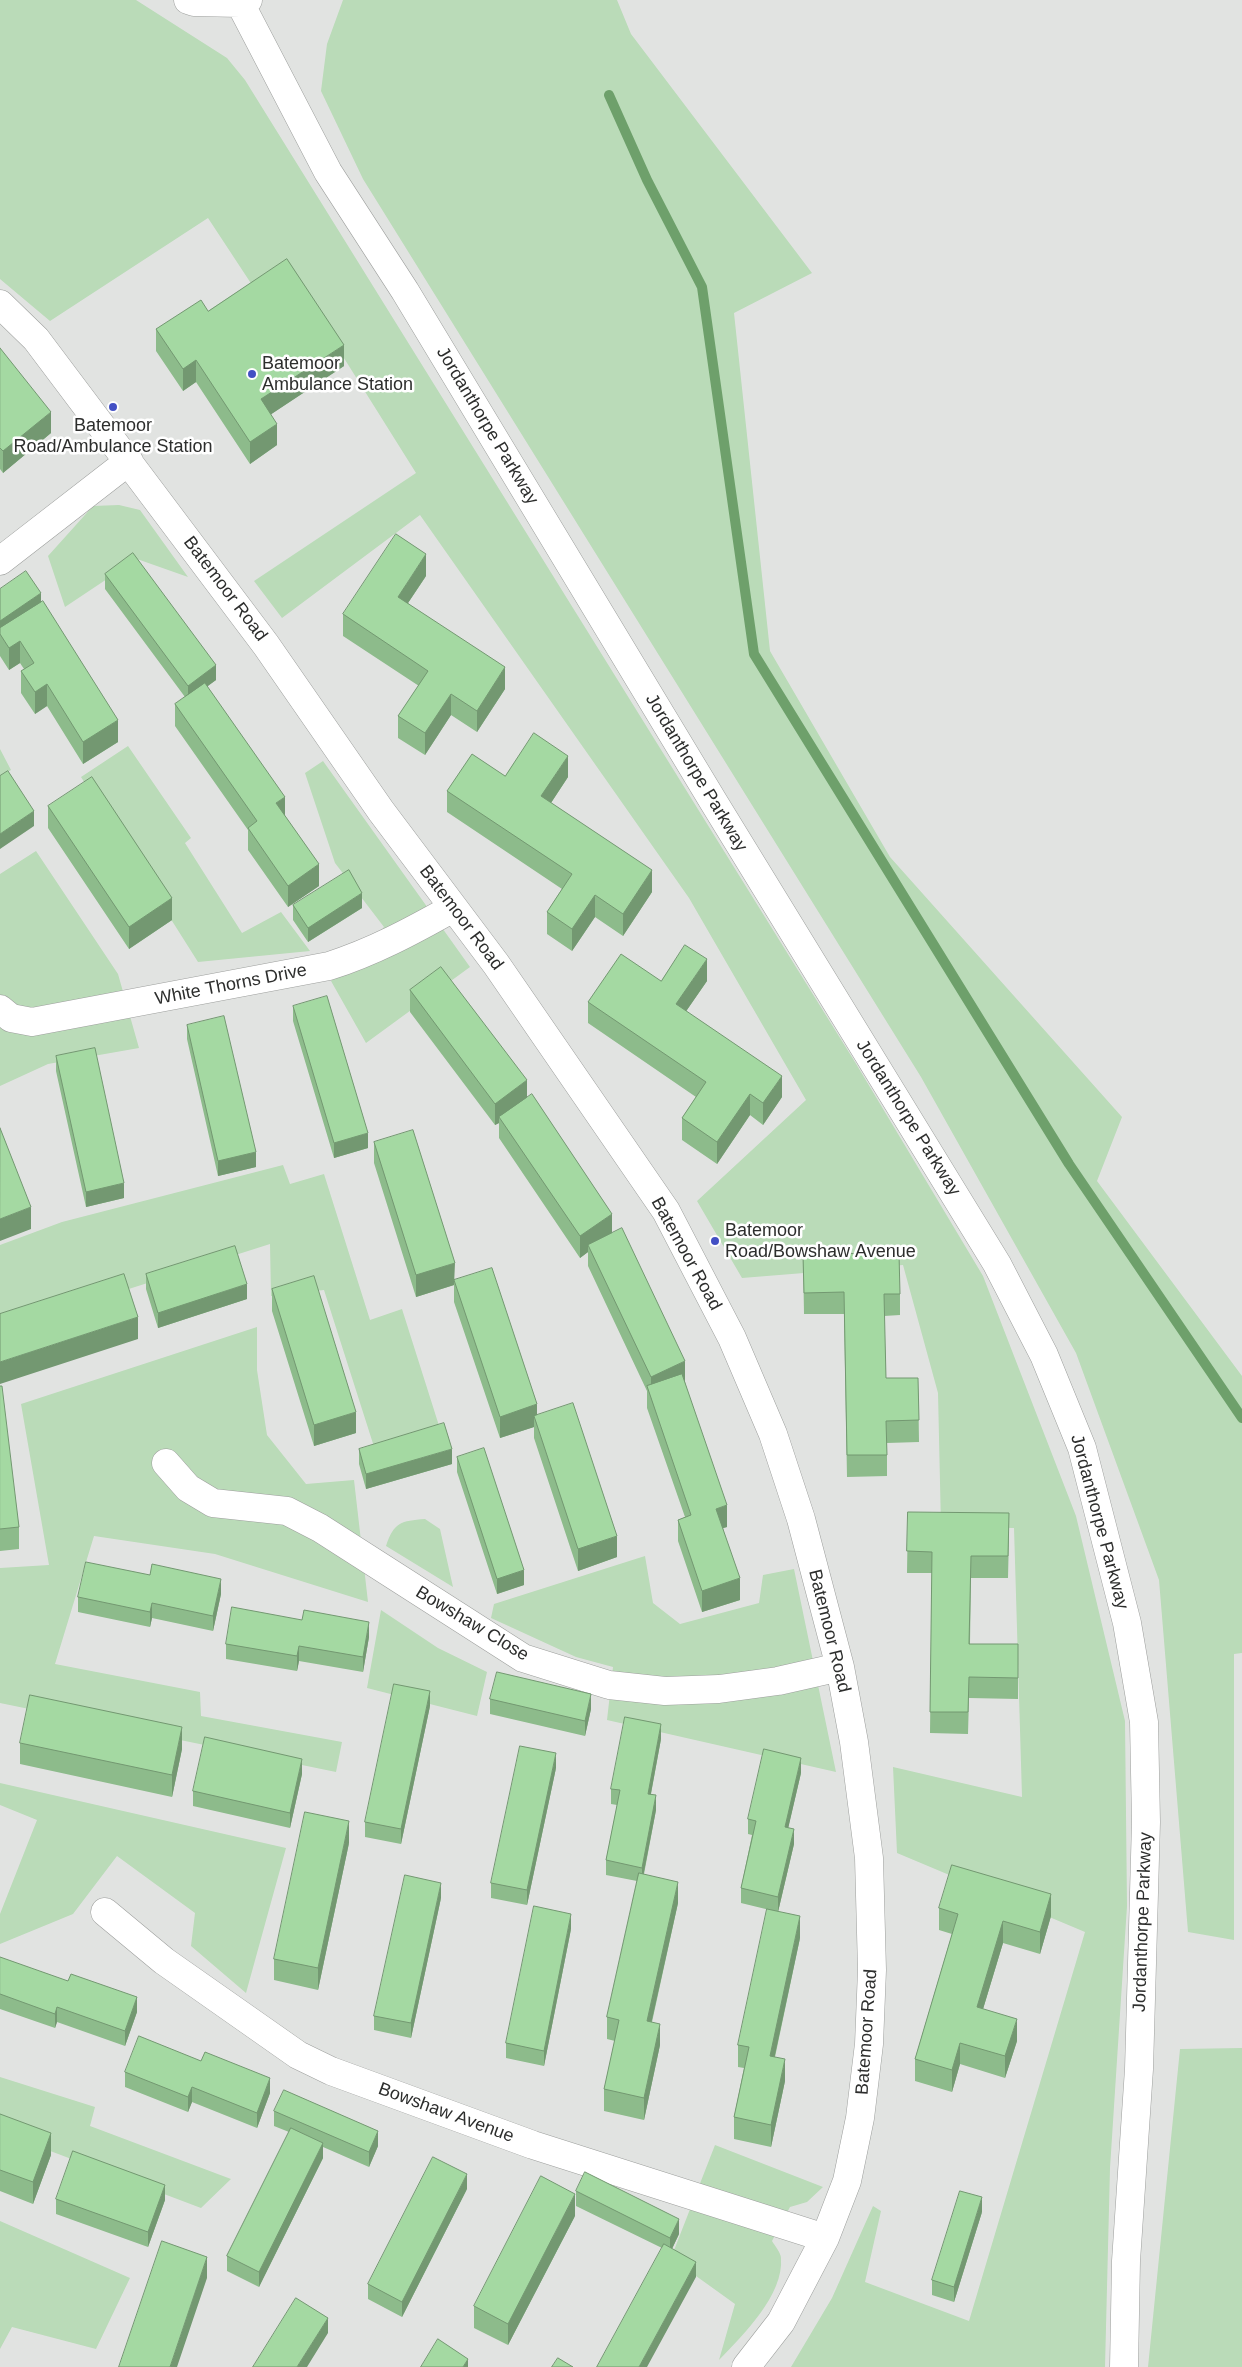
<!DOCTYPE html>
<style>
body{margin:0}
canvas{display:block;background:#e1e3e1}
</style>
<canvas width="1242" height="2367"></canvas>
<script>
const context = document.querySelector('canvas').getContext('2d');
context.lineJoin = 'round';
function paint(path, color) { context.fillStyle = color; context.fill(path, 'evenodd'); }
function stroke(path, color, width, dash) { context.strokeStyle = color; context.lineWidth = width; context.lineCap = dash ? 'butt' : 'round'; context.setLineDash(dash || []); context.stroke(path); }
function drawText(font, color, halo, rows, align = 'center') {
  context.font = font + ' Helvetica,sans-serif'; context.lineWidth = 5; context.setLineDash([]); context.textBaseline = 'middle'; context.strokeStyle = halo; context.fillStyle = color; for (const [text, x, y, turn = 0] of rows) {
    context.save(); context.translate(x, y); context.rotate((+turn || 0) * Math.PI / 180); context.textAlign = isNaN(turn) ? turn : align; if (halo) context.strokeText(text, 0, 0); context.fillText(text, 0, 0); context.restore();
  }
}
const green = new Path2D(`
 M 0,0 L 136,0 L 227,58 L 245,80 L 855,1062 L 983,1276 L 1076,1516 L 1125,1721 L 1127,1906 L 1110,2168 L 1105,2367 L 791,2367 L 832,2298 L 873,2206 L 881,2211 L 865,2282 L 969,2321 L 1085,1932 L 897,1853 L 893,1767 L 1022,1797 L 1014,1528 L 941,1527 L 938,1393 L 903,1265 L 742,1278 L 697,1201 L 806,1100 L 689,898 L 420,515 L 282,618 L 254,581 L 416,473 L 290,272 L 256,291 L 208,218 L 50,321 L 0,279 Z
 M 343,0 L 617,0 L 631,34 L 812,273 L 734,313 L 770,651 L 890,857 L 1122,1117 L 1097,1181 L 1242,1376 L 1242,1653 L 1234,1654 L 1234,1940 L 1188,1932 L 1159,1580 L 1076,1353 L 921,1077 L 363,179 L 321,91 L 327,44 Z
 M 119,505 L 140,510 L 188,577 L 137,559 L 65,607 L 48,556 L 93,506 Z
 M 128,746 L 191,838 L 185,843 L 242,933 L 281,912 L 310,951 L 198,962 L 81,777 Z
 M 0,749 L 11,770 L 0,777 Z
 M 323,761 L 470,967 L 366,1043 L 331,981 L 384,927 L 335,863 L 305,773 Z
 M 36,851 L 118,974 L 139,1048 L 48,1064 L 0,1086 L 0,874 Z
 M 283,1165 L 290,1184 L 324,1174 L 370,1320 L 402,1309 L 441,1432 L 376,1453 L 324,1290 L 271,1296 L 270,1244 L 0,1330 L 0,1245 L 62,1222 Z
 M 257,1327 L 257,1370 L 267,1435 L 306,1484 L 354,1480 L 368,1602 L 215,1554 L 94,1536 L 55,1664 L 200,1692 L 201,1716 L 342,1742 L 336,1772 L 0,1703 L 0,1568 L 49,1565 L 21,1404 Z
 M 425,1519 L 440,1529 L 453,1587 L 386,1546 C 394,1522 401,1521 425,1519 Z
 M 645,1556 L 653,1603 L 680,1624 L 759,1603 L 763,1575 L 794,1569 L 836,1772 L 607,1720 L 613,1667 L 576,1657 L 491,1618 L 494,1604 Z
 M 381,1610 L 438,1648 L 487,1672 L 477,1716 L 367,1688 Z
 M 0,1783 L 286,1848 L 246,1993 L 191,1946 L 195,1913 L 117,1856 L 73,1914 L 0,1944 L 0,1914 L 37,1820 L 0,1805 Z
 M 1242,2048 L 1242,2367 L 1148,2367 L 1180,2049 Z
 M 0,2077 L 95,2107 L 90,2126 L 231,2179 L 201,2208 L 0,2132 Z
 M 715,2145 L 823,2187 L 807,2202 L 790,2207 L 772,2241 C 775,2246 781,2253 781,2258 C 784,2295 743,2335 719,2360 L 735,2304 L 671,2258 Z
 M 0,2221 L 130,2278 L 96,2349 L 12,2327 L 0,2349 Z`);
const stream = new Path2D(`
 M 609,95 L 647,180 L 702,287 L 754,654 L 1069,1164 L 1242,1418`);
const minor = new Path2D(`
 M 0,304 L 36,339 L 266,645 L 381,811 L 496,964 L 666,1211 L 732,1338 L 773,1434 L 801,1519 L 840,1667 L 854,1742 L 869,1858 L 872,1970 L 869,2044 L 860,2118 L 847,2181 L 825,2238 L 781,2322 L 746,2367
 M 0,561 L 129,461
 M 0,1009 L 11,1018 L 32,1022 L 329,966 C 373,952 412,931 453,908
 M 166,1463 L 188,1488 L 213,1503 L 287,1511 L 320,1528 L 523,1658 L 609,1685 L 665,1691 L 719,1689 L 778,1681 L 840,1667
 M 105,1912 L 164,1961 L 298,2055 L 331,2071 L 533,2145 L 825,2238`);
const major = new Path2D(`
 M 188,0 L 194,2 L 240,3 L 248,0
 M 240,3 L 328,172 L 405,291 L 713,801 L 997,1264 L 1044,1355 L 1082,1448 L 1127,1623 L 1144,1722 L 1146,1822 L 1139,2069 L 1126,2261 L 1124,2367`);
const wall = new Path2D(`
 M 208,311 L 344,366 L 271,414 L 277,445 L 250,464 L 196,382 L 183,391 L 156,351 L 156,329 Z
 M 0,348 L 51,433 L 3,473 L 0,469 Z
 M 105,574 L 216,680 L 207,686 L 285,817 L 319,886 L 288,907 L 248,850 L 248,830 L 175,726 L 175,704 L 185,697 L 105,589 Z
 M 426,576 L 408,603 L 505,689 L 477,732 L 451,715 L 425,755 L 398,738 L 398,716 L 419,686 L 343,636 L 343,614 Z
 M 0,589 L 41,603 L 118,742 L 83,764 L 47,706 L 35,714 L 21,693 L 21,671 L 24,669 L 20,663 L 9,670 L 0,656 Z
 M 505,776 L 568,777 L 551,803 L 652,892 L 623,936 L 595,917 L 572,951 L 547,934 L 547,912 L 562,889 L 447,812 L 447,791 Z
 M 48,806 L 172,920 L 129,949 L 48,828 Z
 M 293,905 L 362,908 L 308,942 L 293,920 Z
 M 661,981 L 707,981 L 686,1011 L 782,1097 L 763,1125 L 750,1115 L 717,1164 L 682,1140 L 682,1118 L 696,1097 L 588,1023 L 588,1002 Z
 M 410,990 L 527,1098 L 612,1233 L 685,1382 L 727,1527 L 723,1528 L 740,1600 L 702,1612 L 678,1541 L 678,1520 L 685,1517 L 647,1408 L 647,1391 L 588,1266 L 588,1252 L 580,1258 L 499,1138 L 499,1123 L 495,1125 L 410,1012 Z
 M 293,1006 L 368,1148 L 334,1158 L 293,1021 Z
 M 187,1025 L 256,1167 L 218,1176 L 187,1039 Z
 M 56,1056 L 124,1198 L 86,1207 L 56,1071 Z
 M 374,1142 L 455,1280 L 537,1415 L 617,1557 L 578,1571 L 534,1438 L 534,1427 L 500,1438 L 454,1302 L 454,1285 L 416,1297 L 374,1163 Z
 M 803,1255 L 900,1294 L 900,1315 L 884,1316 L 886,1378 L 918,1378 L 919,1442 L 887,1443 L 887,1476 L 847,1477 L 844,1314 L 804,1314 Z
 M 146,1274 L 247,1299 L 158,1328 L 146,1289 Z
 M 272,1289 L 356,1433 L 314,1446 L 272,1311 Z
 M 0,1386 L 19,1527 L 19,1549 L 0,1551 Z
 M 359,1449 L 452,1464 L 366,1489 L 359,1464 Z
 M 457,1457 L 524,1585 L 497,1594 L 457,1472 Z
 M 908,1512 L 1009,1535 L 1008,1578 L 971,1578 L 970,1644 L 1018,1644 L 1018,1699 L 969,1698 L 968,1734 L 930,1733 L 932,1573 L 907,1573 Z
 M 221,1594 L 213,1631 L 152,1618 L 150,1627 L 78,1612 L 78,1597 Z
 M 369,1637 L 363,1672 L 299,1661 L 297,1671 L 226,1659 L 226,1644 Z
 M 490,1699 L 591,1709 L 585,1736 L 490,1714 Z
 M 430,1706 L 401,1844 L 365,1837 L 365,1822 Z
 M 661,1739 L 651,1794 L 656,1810 L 644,1874 L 678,1903 L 652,2022 L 660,2045 L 644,2120 L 604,2111 L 604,2089 L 615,2041 L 607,2039 L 607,2017 L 637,1881 L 606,1875 L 606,1860 L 617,1805 L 611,1804 L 611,1789 Z
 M 20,1743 L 182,1749 L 172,1797 L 20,1764 Z
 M 556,1768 L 527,1905 L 491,1898 L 491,1883 Z
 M 801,1773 L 788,1828 L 794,1844 L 778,1912 L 741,1903 L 741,1888 L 752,1835 L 748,1834 L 748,1819 Z
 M 302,1774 L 290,1828 L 193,1806 L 193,1791 Z
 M 349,1843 L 318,1990 L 274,1980 L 274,1959 Z
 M 441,1898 L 411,2038 L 374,2030 L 374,2016 Z
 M 939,1908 L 1051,1916 L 1040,1954 L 1003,1943 L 983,2009 L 1017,2041 L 1005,2078 L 960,2064 L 952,2092 L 915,2081 L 915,2059 L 952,1934 L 939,1930 Z
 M 571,1929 L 544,2066 L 506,2058 L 506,2043 Z
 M 800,1938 L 775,2057 L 785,2081 L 771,2147 L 734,2139 L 734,2117 L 744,2068 L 738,2067 L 738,2045 Z
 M 0,1957 L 137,2012 L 125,2046 L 57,2022 L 55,2028 L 0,2009 Z
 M 125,2072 L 270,2093 L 257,2128 L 192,2102 L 188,2112 L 125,2087 Z
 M 274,2111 L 378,2146 L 369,2167 L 323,2147 L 323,2158 L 259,2287 L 227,2271 L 227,2256 L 289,2132 L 274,2126 Z
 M 0,2114 L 51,2155 L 33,2204 L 0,2191 Z
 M 467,2189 L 402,2317 L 368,2299 L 368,2284 Z
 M 576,2191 L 679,2234 L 672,2249 L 696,2277 L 662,2248 L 576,2206 Z
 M 56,2199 L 165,2200 L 148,2247 L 56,2214 Z
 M 982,2212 L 954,2302 L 932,2295 L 932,2280 Z
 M 575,2216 L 508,2345 L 474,2328 L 474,2306 Z`);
const shadedWall = new Path2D(`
 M 344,345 L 344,366 L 261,421 L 261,399 Z
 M 196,360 L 196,382 L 183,391 L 183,369 Z
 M 51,412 L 51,433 L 3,473 L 3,451 Z
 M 277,424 L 277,445 L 250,464 L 250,442 Z
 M 426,554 L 426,576 L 398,618 L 398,597 Z
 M 41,593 L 41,608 L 0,634 L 0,621 Z
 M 20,641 L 20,663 L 9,670 L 9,648 Z
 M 216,665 L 216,680 L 188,701 L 188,686 Z
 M 505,667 L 505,689 L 477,732 L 477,711 Z
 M 47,684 L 47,706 L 35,714 L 35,692 Z
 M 451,694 L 451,715 L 425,755 L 425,733 Z
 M 118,720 L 118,742 L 83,764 L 83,742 Z
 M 568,756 L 568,777 L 541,818 L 541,796 Z
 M 285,797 L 285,818 L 276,803 Z
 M 34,811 L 34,826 L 0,849 L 0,834 Z
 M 319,864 L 319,886 L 288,907 L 288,886 Z
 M 652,870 L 652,892 L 623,936 L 623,914 Z
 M 362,893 L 362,908 L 308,942 L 308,928 Z
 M 595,895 L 595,917 L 572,951 L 572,929 Z
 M 172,898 L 172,920 L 129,949 L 129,927 Z
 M 707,959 L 707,981 L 676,1026 L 676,1004 Z
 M 782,1076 L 782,1097 L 763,1125 L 763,1103 Z
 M 527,1080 L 527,1102 L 499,1117 L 499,1123 L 495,1125 L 495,1104 Z
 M 750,1094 L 750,1115 L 717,1164 L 717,1142 Z
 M 368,1133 L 368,1148 L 334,1158 L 334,1143 Z
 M 256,1152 L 256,1167 L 218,1176 L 218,1161 Z
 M 124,1183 L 124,1198 L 86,1207 L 86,1192 Z
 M 31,1207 L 31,1229 L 0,1241 L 0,1219 Z
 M 612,1214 L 612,1236 L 588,1245 L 588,1252 L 580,1258 L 580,1236 Z
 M 455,1263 L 454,1285 L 416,1297 L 416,1275 Z
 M 247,1284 L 247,1299 L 158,1328 L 158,1313 Z
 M 138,1317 L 138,1339 L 0,1384 L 0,1362 Z
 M 685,1361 L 685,1382 L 651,1399 L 651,1377 Z
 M 537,1404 L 537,1426 L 534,1416 L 534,1427 L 500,1438 L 500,1417 Z
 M 356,1412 L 356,1433 L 314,1446 L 314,1425 Z
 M 452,1449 L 452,1464 L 366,1489 L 366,1474 Z
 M 727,1505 L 727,1527 L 716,1530 L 716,1509 Z
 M 617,1536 L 617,1557 L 578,1571 L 578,1549 Z
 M 524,1570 L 524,1585 L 497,1594 L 497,1579 Z
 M 740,1578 L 740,1600 L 702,1612 L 702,1591 Z
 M 221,1579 L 221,1594 L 213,1631 L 213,1616 Z
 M 152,1603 L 152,1618 L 150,1627 L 150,1612 Z
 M 369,1622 L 369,1637 L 363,1672 L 363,1657 Z
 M 299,1646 L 299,1661 L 297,1671 L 297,1656 Z
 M 430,1691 L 430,1706 L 401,1844 L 401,1829 Z
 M 591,1694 L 591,1709 L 585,1736 L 585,1721 Z
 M 661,1724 L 661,1739 L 648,1809 L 648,1794 Z
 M 182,1727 L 182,1749 L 172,1797 L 172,1775 Z
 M 556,1753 L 556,1768 L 527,1905 L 527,1890 Z
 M 801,1758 L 801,1773 L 785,1842 L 785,1827 Z
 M 302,1759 L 302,1774 L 290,1828 L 290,1813 Z
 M 656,1795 L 656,1810 L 642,1882 L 642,1868 Z
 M 349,1821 L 349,1843 L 318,1990 L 318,1968 Z
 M 794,1829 L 794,1844 L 778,1912 L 778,1897 Z
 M 678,1882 L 678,1903 L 647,2042 L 647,2021 Z
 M 441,1883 L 441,1898 L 411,2038 L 411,2023 Z
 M 1051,1894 L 1051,1916 L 1040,1954 L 1040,1932 Z
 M 571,1914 L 571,1929 L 544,2066 L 544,2051 Z
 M 800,1916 L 800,1938 L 770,2078 L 770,2056 Z
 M 1003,1921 L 1003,1943 L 977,2029 L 977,2007 Z
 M 137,1997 L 137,2012 L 125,2046 L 125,2031 Z
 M 57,2007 L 57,2022 L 55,2028 L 55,2014 Z
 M 1017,2019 L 1017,2041 L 1005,2078 L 1005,2056 Z
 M 660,2024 L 660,2045 L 644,2120 L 644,2098 Z
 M 960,2043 L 960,2064 L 952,2092 L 952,2070 Z
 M 785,2059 L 785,2081 L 771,2147 L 771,2125 Z
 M 270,2078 L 270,2093 L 257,2128 L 257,2113 Z
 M 192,2087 L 192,2102 L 188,2112 L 188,2097 Z
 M 378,2131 L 378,2146 L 369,2167 L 369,2152 Z
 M 51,2133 L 51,2155 L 33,2204 L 33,2182 Z
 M 323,2143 L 323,2158 L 259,2287 L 259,2272 Z
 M 467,2174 L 467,2189 L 402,2317 L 402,2302 Z
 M 165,2185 L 165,2200 L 148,2247 L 148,2232 Z
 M 575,2194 L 575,2216 L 508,2345 L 508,2324 Z
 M 982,2197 L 982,2212 L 954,2302 L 954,2287 Z
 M 679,2219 L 679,2234 L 670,2253 L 670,2238 Z
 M 207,2257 L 207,2278 L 177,2367 L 170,2367 Z
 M 696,2262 L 696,2277 L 647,2367 L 639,2367 Z
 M 328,2318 L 328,2333 L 307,2367 L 297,2367 Z
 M 468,2359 L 468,2367 L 463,2367 Z`);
const building = new Path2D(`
 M 287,259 L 344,345 L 261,399 L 277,424 L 250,442 L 196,360 L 183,369 L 156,329 L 201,300 L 208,311 Z
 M 0,348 L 51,412 L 3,451 L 0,448 Z
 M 396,534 L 426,554 L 398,597 L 505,667 L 477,711 L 451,694 L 425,733 L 398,716 L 428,671 L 343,614 Z
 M 133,553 L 216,665 L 188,686 L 105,574 Z
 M 26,571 L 41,593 L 0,621 L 0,589 Z
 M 43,601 L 118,720 L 83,742 L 47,684 L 35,692 L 21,671 L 34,663 L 20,641 L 9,648 L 0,634 L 0,628 Z
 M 205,683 L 285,797 L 276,803 L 319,864 L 288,886 L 248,828 L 257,821 L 175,704 Z
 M 534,733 L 568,756 L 541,796 L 652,870 L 623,914 L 595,895 L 572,929 L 547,912 L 572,874 L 447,791 L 472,754 L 505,776 Z
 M 8,771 L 34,811 L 0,834 L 0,776 Z
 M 92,777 L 172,898 L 129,927 L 48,806 Z
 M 349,870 L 362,893 L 308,928 L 293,905 Z
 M 685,945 L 707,959 L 676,1004 L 782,1076 L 763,1103 L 750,1094 L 717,1142 L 682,1118 L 706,1082 L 588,1002 L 621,954 L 661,981 Z
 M 441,967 L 527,1080 L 495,1104 L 410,990 Z
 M 327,996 L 368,1133 L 334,1143 L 293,1006 Z
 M 224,1016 L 256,1152 L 218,1161 L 187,1025 Z
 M 95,1048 L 124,1183 L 86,1192 L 56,1056 Z
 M 532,1094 L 612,1214 L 580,1236 L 499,1117 Z
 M 0,1128 L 31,1207 L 0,1219 Z
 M 413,1130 L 455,1263 L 416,1275 L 374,1142 Z
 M 622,1228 L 685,1361 L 651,1377 L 588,1245 Z
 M 235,1246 L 247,1284 L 158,1313 L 146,1274 Z
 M 899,1253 L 900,1294 L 884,1294 L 886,1378 L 918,1378 L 919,1420 L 886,1421 L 887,1455 L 847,1455 L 844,1292 L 804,1293 L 803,1255 Z
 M 492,1268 L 537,1404 L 500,1417 L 454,1280 Z
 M 124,1274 L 138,1317 L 0,1362 L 0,1314 Z
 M 314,1276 L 356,1412 L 314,1425 L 272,1289 Z
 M 682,1374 L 727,1505 L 716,1509 L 740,1578 L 702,1591 L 678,1520 L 691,1515 L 647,1386 Z
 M 0,1386 L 2,1386 L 19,1527 L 0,1529 Z
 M 573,1403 L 617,1536 L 578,1549 L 534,1416 Z
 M 444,1423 L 452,1449 L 366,1474 L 359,1449 Z
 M 484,1448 L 524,1570 L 497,1579 L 457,1457 Z
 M 908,1512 L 1009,1513 L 1008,1556 L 971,1556 L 969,1644 L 1018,1644 L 1018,1678 L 969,1677 L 968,1712 L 930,1712 L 932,1552 L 907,1551 Z
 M 86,1562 L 150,1575 L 152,1564 L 221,1579 L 213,1616 L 152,1603 L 150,1612 L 78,1597 Z
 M 232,1607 L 302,1620 L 304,1610 L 369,1622 L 363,1657 L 299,1646 L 297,1656 L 226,1644 Z
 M 497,1672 L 591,1694 L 585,1721 L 490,1699 Z
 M 394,1684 L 430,1691 L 401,1829 L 365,1822 Z
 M 30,1695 L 182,1727 L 172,1775 L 20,1743 Z
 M 625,1717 L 661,1724 L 648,1794 L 656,1795 L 642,1868 L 606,1860 L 620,1790 L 611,1789 Z
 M 205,1737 L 302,1759 L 290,1813 L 193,1791 Z
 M 520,1746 L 556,1753 L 527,1890 L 491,1883 Z
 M 764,1749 L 801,1758 L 785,1827 L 794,1829 L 778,1897 L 741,1888 L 756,1821 L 748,1819 Z
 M 305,1812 L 349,1821 L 318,1968 L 274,1959 Z
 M 952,1865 L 1051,1894 L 1040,1932 L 1003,1921 L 977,2007 L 1017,2019 L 1005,2056 L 960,2043 L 952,2070 L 915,2059 L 958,1914 L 939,1908 Z
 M 639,1873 L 678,1882 L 647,2021 L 660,2024 L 644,2098 L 604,2089 L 619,2020 L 607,2017 Z
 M 405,1875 L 441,1883 L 411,2023 L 374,2016 Z
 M 534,1906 L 571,1914 L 544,2051 L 506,2043 Z
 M 767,1909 L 800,1916 L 770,2056 L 785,2059 L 771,2125 L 734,2117 L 749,2047 L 738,2045 Z
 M 0,1957 L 68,1981 L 71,1974 L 137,1997 L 125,2031 L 57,2007 L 55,2014 L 0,1994 Z
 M 139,2036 L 201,2061 L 205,2052 L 270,2078 L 257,2113 L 192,2087 L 188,2097 L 125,2072 Z
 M 284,2090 L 378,2131 L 369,2152 L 274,2111 Z
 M 0,2114 L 51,2133 L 33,2182 L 0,2170 Z
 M 291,2128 L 323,2143 L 259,2272 L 227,2256 Z
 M 73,2151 L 165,2185 L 148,2232 L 56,2199 Z
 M 433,2157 L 467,2174 L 402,2302 L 368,2284 Z
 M 585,2172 L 679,2219 L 670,2238 L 576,2191 Z
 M 541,2176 L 575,2194 L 508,2324 L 474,2306 Z
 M 960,2191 L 982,2197 L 954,2287 L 932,2280 Z
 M 162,2241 L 207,2257 L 170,2367 L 119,2367 Z
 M 664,2244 L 696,2262 L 639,2367 L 597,2367 Z
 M 296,2298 L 328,2318 L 297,2367 L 253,2367 Z
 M 438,2339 L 468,2359 L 463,2367 L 421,2367 Z
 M 558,2358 L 573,2367 L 552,2367 Z`);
const markers = [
 [252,374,5,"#4350c4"],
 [113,407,5,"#4350c4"],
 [715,1241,5,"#4350c4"]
];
const poiNames = [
 ["Batemoor",262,364],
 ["Ambulance Station",262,385],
 ["Batemoor",113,426,"center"],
 ["Road/Ambulance Station",113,447,"center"],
 ["Batemoor",725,1231],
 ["Road/Bowshaw Avenue",725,1252]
];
const streetNames = [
 ["Jordanthorpe Parkway",487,426,59],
 ["Batemoor Road",225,589,53],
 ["Jordanthorpe Parkway",696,773,59],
 ["Batemoor Road",461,918,53],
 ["White Thorns Drive",231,985,-11],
 ["Jordanthorpe Parkway",908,1118,58],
 ["Batemoor Road",686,1254,61],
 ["Jordanthorpe Parkway",1099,1522,75],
 ["Bowshaw Close",472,1624,31],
 ["Batemoor Road",829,1631,76],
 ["Jordanthorpe Parkway",1143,1922,-88],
 ["Batemoor Road",867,2032,-86],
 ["Bowshaw Avenue",446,2113,20]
];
paint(green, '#badbb8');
stroke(stream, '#6ea06b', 10);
stroke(minor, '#9d9f9d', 29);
stroke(major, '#9d9f9d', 29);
stroke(minor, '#fff', 28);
stroke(major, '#fff', 28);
paint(wall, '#8dbb8b');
paint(shadedWall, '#739871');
paint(building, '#a4d9a2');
stroke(building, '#739871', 1);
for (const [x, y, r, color] of markers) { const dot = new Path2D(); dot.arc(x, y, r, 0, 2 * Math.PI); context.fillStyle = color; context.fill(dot); stroke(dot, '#fff', 2); }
drawText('18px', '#2d2e2d', '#fff', poiNames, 'left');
drawText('18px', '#2d2e2d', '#fff', streetNames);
</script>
